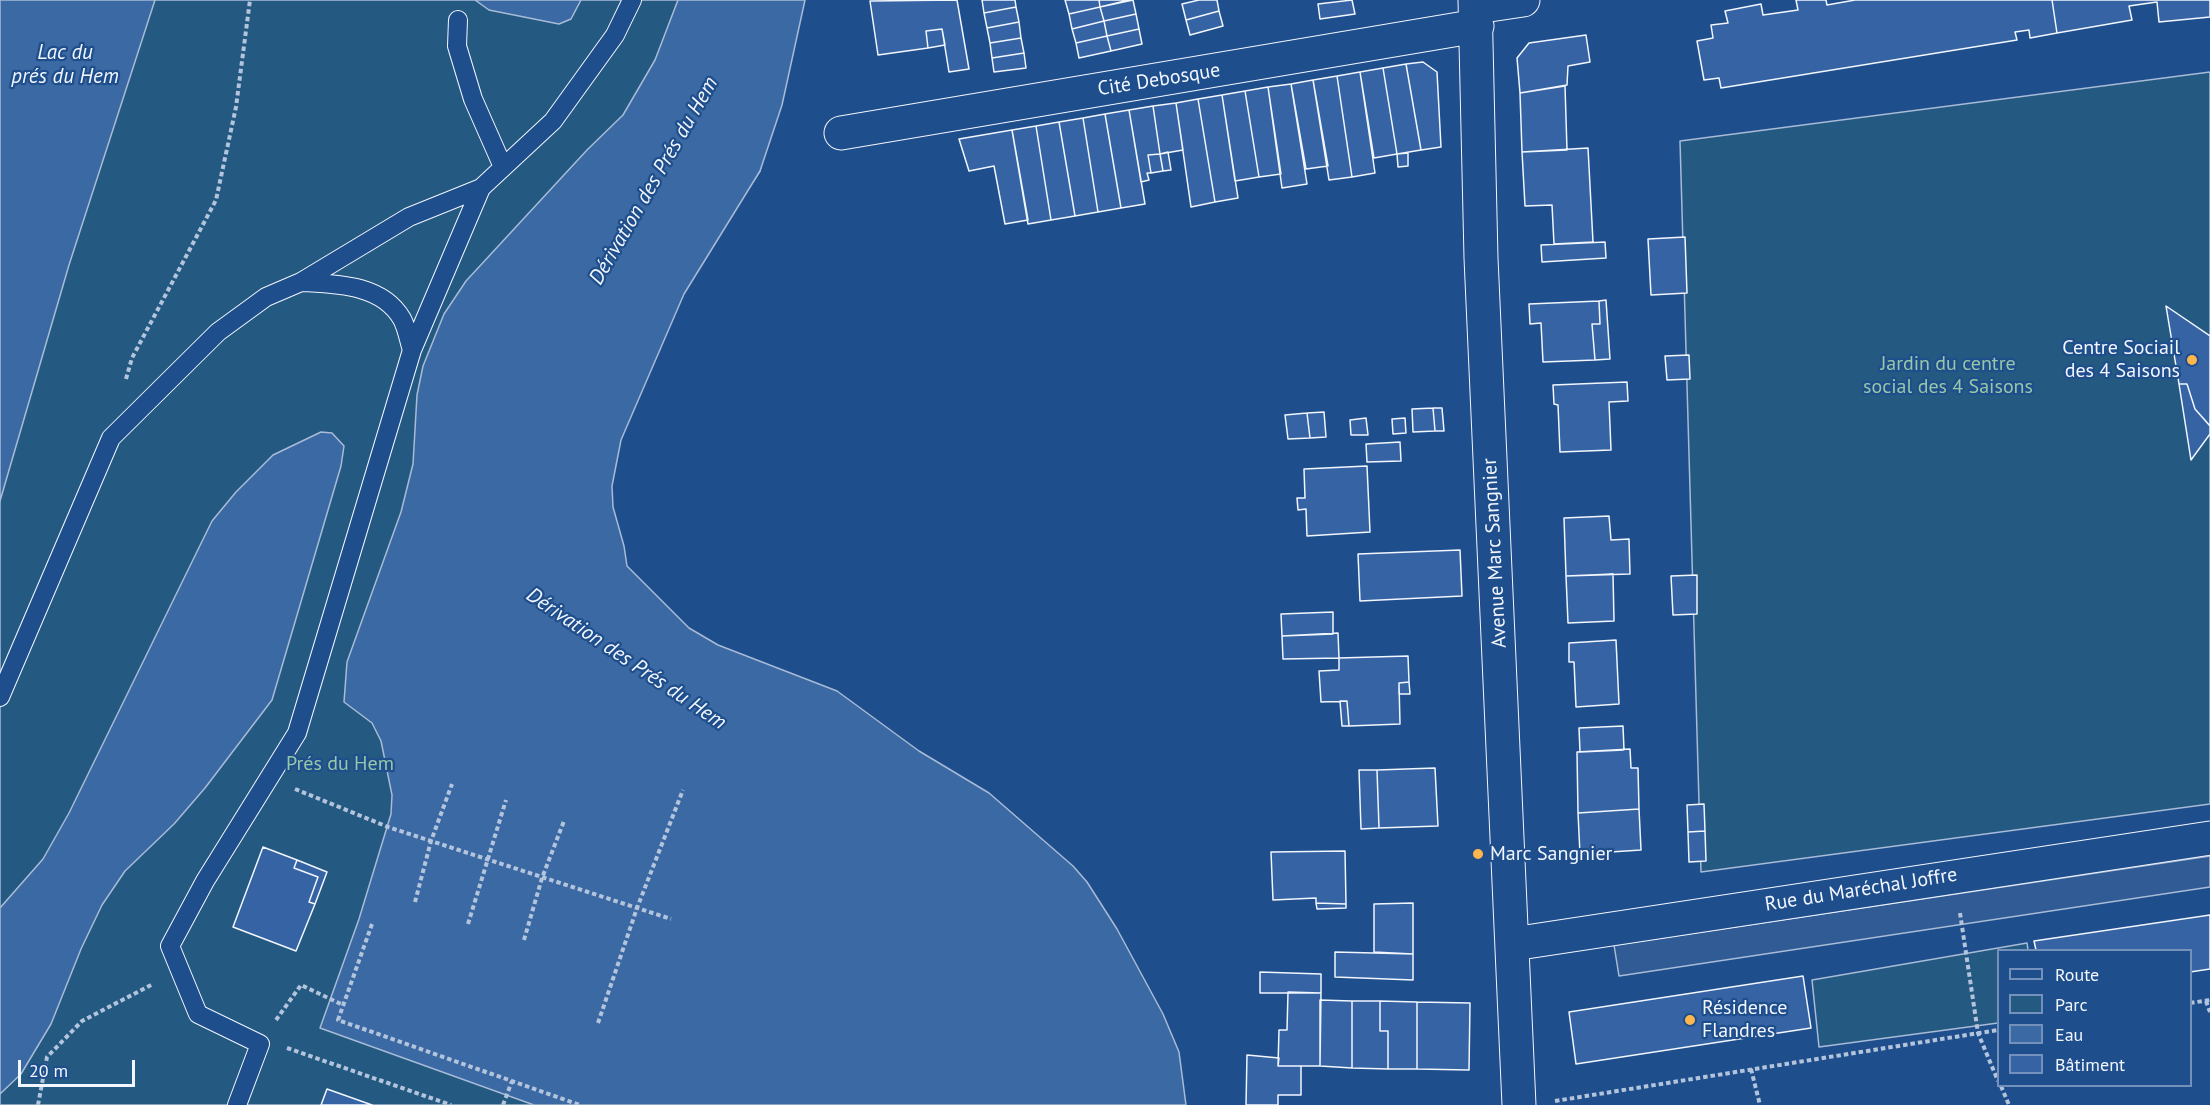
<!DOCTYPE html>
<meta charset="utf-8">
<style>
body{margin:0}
#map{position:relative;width:2210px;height:1105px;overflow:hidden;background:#1f4e8c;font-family:"PT Sans",sans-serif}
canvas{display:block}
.legend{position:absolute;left:1997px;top:949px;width:195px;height:138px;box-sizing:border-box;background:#1f4e8c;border:2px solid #7391ba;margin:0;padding:8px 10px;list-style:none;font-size:18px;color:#f2f6ff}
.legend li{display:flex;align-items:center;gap:12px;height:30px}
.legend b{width:30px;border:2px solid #7391ba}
.scale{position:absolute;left:18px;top:1060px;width:117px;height:27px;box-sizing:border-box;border:3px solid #f2f6ff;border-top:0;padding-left:8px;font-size:18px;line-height:21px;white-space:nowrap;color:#f2f6ff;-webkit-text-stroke:4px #1f4e8c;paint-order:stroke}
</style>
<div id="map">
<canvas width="2210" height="1105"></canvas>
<ul class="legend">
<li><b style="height:8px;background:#1f4e8c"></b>Route</li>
<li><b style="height:16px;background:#245a82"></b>Parc</li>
<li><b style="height:16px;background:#3b69a3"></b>Eau</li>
<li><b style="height:16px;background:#3563a3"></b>Bâtiment</li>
</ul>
<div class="scale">20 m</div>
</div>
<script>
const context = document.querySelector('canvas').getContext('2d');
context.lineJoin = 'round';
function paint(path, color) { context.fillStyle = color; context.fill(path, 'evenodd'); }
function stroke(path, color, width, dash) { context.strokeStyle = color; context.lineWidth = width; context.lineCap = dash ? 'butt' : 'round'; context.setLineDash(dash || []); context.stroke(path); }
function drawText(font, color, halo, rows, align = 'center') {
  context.font = font + ' "PT Sans",sans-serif'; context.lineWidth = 4.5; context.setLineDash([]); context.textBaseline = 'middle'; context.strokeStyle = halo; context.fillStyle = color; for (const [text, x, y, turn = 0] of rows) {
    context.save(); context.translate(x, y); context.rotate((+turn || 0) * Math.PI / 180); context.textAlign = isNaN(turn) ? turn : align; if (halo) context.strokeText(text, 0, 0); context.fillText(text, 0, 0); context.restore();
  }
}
const green = new Path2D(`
 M 0,0 L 796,0 L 760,171 L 660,320 L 600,466 L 603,545 L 635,595 L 1172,1105 L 0,1105 Z
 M 2210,72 L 2210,804 L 1701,872 L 1680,141 Z
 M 2027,943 L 2028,950 L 1998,950 L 1998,1023 L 1819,1047 L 1812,980 Z`);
const parking = new Path2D(`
 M 2210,856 L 2210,887 L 1619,976 L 1614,945 Z`);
const water = new Path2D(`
 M 0,0 L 155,0 L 69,265 L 0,501 Z
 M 475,0 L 581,0 L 571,19 L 559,24 L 489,10 Z
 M 678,0 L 805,0 L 782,105 L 760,171 L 684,294 L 621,440 L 612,486 L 613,507 L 624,546 L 627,566 L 689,628 L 718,645 L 837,691 L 919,751 L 989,793 L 1073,866 L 1087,882 L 1117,929 L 1163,1014 L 1179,1052 L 1186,1105 L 534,1105 L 320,1028 L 359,919 L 391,814 L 392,795 L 381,741 L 372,723 L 344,702 L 347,662 L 401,512 L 413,464 L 417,395 L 423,366 L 444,314 L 466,281 L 587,150 L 623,115 L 655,60 Z
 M 321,432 L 332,433 L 344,446 L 341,466 L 272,700 L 205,788 L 174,824 L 125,871 L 102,905 L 81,949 L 51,1024 L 21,1074 L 0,1094 L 0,908 L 43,859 L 69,813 L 212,521 L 236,492 L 273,455 Z`);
const building = new Path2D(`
 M 957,0 L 969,69 L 949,72 L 942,29 L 926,31 L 928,48 L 878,55 L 870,1 Z
 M 982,0 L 1015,0 L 1016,7 L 984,13 Z
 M 1065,0 L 1099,0 L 1100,7 L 1069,14 Z
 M 1099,0 L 1129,0 L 1100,7 Z
 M 1133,0 L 1136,14 L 1104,21 L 1100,7 Z
 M 1199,0 L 1217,0 L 1219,11 L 1186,20 L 1182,4 Z
 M 1352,0 L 1355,14 L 1320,19 L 1318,4 Z
 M 1796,0 L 1826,0 L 1827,5 L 1855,0 L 2052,0 L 2057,33 L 2030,38 L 2029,30 L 2015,32 L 2017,40 L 1721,88 L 1719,78 L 1704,80 L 1697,41 L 1713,38 L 1711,25 L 1728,23 L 1725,11 L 1761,4 L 1763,15 L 1798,10 Z
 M 2052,0 L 2210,0 L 2210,17 L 2159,22 L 2157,2 L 2129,6 L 2132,20 L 2057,33 Z
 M 1016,7 L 1019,22 L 987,28 L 984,13 Z
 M 1100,7 L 1104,21 L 1072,29 L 1069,14 Z
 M 1219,11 L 1223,26 L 1190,35 L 1186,20 Z
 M 1136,14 L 1139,29 L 1107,36 L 1104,21 Z
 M 1104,21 L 1107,36 L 1076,43 L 1072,29 Z
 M 1019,22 L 1021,38 L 990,43 L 987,28 Z
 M 942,29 L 945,45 L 928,48 L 926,31 Z
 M 1139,29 L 1142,44 L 1111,51 L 1107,36 Z
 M 1586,35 L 1590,62 L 1568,66 L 1567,85 L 1520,93 L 1517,58 L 1529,43 Z
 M 1107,36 L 1111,51 L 1079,58 L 1076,43 Z
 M 1021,38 L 1024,53 L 992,58 L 990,43 Z
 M 1024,53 L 1026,68 L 994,72 L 992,58 Z
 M 1423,62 L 1437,72 L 1441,147 L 1421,150 L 1406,64 Z
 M 1406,64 L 1421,150 L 1397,154 L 1383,68 Z
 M 1383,68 L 1397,154 L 1374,158 L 1360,72 Z
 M 1360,72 L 1375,173 L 1352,177 L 1337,76 Z
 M 1337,76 L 1352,177 L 1329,180 L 1313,80 Z
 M 1313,80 L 1328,166 L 1306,169 L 1291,84 Z
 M 1291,84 L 1307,184 L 1282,188 L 1268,87 Z
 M 1565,86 L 1567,150 L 1522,152 L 1520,93 Z
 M 1268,87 L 1281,174 L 1259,177 L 1245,91 Z
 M 1245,91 L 1259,177 L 1235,181 L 1222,95 Z
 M 1222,95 L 1238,198 L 1215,202 L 1198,99 Z
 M 1198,99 L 1215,202 L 1191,207 L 1176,103 Z
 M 1176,103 L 1183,150 L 1160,154 L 1153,106 Z
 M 1153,106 L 1160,154 L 1148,155 L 1151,173 L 1147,173 L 1149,180 L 1141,182 L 1129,110 Z
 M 1129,110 L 1145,204 L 1121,208 L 1105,114 Z
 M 1105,114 L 1121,208 L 1098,212 L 1083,118 Z
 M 1083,118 L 1098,212 L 1075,216 L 1059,122 Z
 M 1059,122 L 1075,216 L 1051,220 L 1036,126 Z
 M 1036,126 L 1051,220 L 1028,224 L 1012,130 Z
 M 1012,130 L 1028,220 L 1005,224 L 994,166 L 969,171 L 959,139 Z
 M 1588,148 L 1593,242 L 1554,244 L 1552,205 L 1525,206 L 1522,152 Z
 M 1168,152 L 1171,170 L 1163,171 L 1160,154 Z
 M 1408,153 L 1408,166 L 1398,167 L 1397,154 Z
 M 1160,154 L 1163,171 L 1151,173 L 1148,155 Z
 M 1685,237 L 1687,293 L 1651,295 L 1648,239 Z
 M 1605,242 L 1606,258 L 1542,262 L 1541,245 Z
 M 1606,300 L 1610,359 L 1595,360 L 1592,324 L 1600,324 L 1599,301 Z
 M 1599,301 L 1600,324 L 1592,324 L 1595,360 L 1543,362 L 1541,323 L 1530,324 L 1529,304 Z
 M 2166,306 L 2210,336 L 2210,426 L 2195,409 L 2187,384 L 2179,384 Z
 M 1689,355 L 1690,379 L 1667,380 L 1665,356 Z
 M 1627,382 L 1628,401 L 1609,402 L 1611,450 L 1560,452 L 1558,405 L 1554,404 L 1553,385 Z
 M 2179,384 L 2187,384 L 2195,409 L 2210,426 L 2210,434 L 2191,460 Z
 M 1433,408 L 1435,431 L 1413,432 L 1412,409 Z
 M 1433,408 L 1442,408 L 1444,431 L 1435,431 Z
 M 1324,412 L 1326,437 L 1310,438 L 1307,413 Z
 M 1307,413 L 1310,438 L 1288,439 L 1285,415 Z
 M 1366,418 L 1368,435 L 1351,435 L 1350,420 Z
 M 1405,418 L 1406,433 L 1393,434 L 1392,419 Z
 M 1400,442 L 1401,461 L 1367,462 L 1366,444 Z
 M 1367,466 L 1370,532 L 1307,536 L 1306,509 L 1298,510 L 1297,498 L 1305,498 L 1304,469 Z
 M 1609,516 L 1611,540 L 1629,539 L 1630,574 L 1566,576 L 1564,518 Z
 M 1460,550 L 1462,596 L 1360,601 L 1358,554 Z
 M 1613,574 L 1614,621 L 1568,623 L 1566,576 Z
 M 1697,575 L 1697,614 L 1673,615 L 1671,576 Z
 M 1333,612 L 1333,634 L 1282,636 L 1281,614 Z
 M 1338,633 L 1339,658 L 1283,659 L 1282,636 Z
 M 1616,640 L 1619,704 L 1576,707 L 1574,662 L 1569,662 L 1569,643 Z
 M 1408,656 L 1409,682 L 1399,683 L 1400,724 L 1349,726 L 1347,701 L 1321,702 L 1319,671 L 1339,670 L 1339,658 Z
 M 1409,682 L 1410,694 L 1399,694 L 1399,683 Z
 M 1340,701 L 1347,701 L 1349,726 L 1342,726 Z
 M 1623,726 L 1624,750 L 1580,752 L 1579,728 Z
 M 1630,749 L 1631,768 L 1638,768 L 1639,809 L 1578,813 L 1577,752 Z
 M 1435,768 L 1438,826 L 1379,828 L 1377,770 Z
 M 1359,770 L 1377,770 L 1379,828 L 1361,829 Z
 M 1704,804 L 1705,831 L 1688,832 L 1687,805 Z
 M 1639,809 L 1641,850 L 1580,854 L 1578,813 Z
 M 1705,831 L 1706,861 L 1689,862 L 1688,832 Z
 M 263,847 L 297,860 L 294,868 L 318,877 L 309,902 L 315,904 L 296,951 L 233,927 Z
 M 1345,851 L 1346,904 L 1316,903 L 1316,898 L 1273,900 L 1271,852 Z
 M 297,860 L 327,872 L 315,904 L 309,902 L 318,877 L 294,868 Z
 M 1316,903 L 1346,904 L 1346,908 L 1317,909 Z
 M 1413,903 L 1413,954 L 1374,952 L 1374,904 Z
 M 2210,915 L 2210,969 L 2190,972 L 2190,950 L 2036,950 L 2034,941 Z
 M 1335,952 L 1413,954 L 1413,980 L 1335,977 Z
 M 1260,972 L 1321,974 L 1321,993 L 1260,993 Z
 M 1803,976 L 1811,1028 L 1576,1064 L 1569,1012 Z
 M 1288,992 L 1321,993 L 1320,1066 L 1278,1066 L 1279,1030 L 1287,1030 Z
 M 1320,1000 L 1352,1001 L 1352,1068 L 1320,1066 Z
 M 1352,1001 L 1380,1001 L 1380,1031 L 1388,1031 L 1388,1069 L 1352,1068 Z
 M 1380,1001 L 1417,1002 L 1417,1069 L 1388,1069 L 1388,1031 L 1380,1031 Z
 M 1417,1002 L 1470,1003 L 1469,1070 L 1417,1069 Z
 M 1247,1055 L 1279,1058 L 1278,1066 L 1301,1066 L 1301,1095 L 1278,1095 L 1278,1105 L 1246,1105 Z
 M 327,1089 L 372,1105 L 321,1105 Z`);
const path = new Path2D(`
 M 126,379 L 132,358 L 216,200 L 236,107 L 250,0
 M 295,789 L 388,827 L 671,919
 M 415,902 L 431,841 L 452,784
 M 1960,913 L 1978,1033 L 1998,1081
 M 372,924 L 338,1020 L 580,1105
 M 468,924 L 506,800
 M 524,940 L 542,878 L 564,821
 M 2206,1001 L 2210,1012
 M 2190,1003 L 2210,1000
 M 276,1020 L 301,985 L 343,1005
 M 598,1023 L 637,908 L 683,790
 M 287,1048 L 451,1105
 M 1751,1069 L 1760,1105
 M 2001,1086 L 2009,1105
 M 1555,1101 L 1998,1030
 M 38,1105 L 47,1057 L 82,1021 L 153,984
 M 503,1105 L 512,1081`);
const lane = new Path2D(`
 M 458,20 L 457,46 L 473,99 L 503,167
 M 301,282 C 336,284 382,284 402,319 C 407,328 409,341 412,350
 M 0,697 L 111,438 L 218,332 L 266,297 L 301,282 L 409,217 L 481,188 L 553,121 L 615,35 L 632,0
 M 237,1105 L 260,1044 L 198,1014 L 170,946 L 205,881 L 297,733 L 412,350 L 481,188`);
const street = new Path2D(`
 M 1475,0 L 1481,258 L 1519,1105
 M 1476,7 L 1523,0
 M 841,133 L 1477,26
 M 1513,944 L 2210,838`);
const markers = [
 [2192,360,6,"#ffb74d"],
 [1478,854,6,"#ffb74d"],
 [1690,1020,6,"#ffb74d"]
];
const streetNames = [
 ["Cité Debosque",1159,80,-9],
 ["Avenue Marc Sangnier",1495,553,-93],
 ["Rue du Maréchal Joffre",1861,890,-9]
];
const poiNames = [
 ["Centre Sociail",2180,348,"right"],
 ["des 4 Saisons",2180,371,"right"],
 ["Marc Sangnier",1490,854],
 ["Résidence",1702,1008],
 ["Flandres",1702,1031]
];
const parkNames = [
 ["Jardin du centre",1948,364],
 ["social des 4 Saisons",1948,387],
 ["Prés du Hem",340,764]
];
const waterNames = [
 ["Lac du",65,53],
 ["prés du Hem",65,77],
 ["Dérivation des Prés du Hem",654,181,-60],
 ["Dérivation des Prés du Hem",626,659,34]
];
paint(green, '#245a82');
stroke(green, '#a8bbd7', 1.5);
paint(parking, '#305b95');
stroke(parking, '#a8bbd7', 1.5);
paint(water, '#3b69a3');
stroke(water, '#a8bbd7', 1.5);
paint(building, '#3563a3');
stroke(building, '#f2f6ff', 1.5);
stroke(lane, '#f2f6ff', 20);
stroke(street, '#f2f6ff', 35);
stroke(path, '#b3c4dc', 4, [4.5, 3]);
stroke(lane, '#1f4e8c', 18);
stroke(street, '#1f4e8c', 33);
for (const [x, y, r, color] of markers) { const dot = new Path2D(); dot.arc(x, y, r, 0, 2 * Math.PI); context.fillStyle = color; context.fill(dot); stroke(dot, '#1f4e8c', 2); }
drawText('20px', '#f2f6ff', '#1f4e8c', streetNames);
drawText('20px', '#f2f6ff', '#1f4e8c', poiNames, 'left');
drawText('20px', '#97c8a6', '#1f4e8c', parkNames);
drawText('italic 21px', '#f2f6ff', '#1f4e8c', waterNames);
</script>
